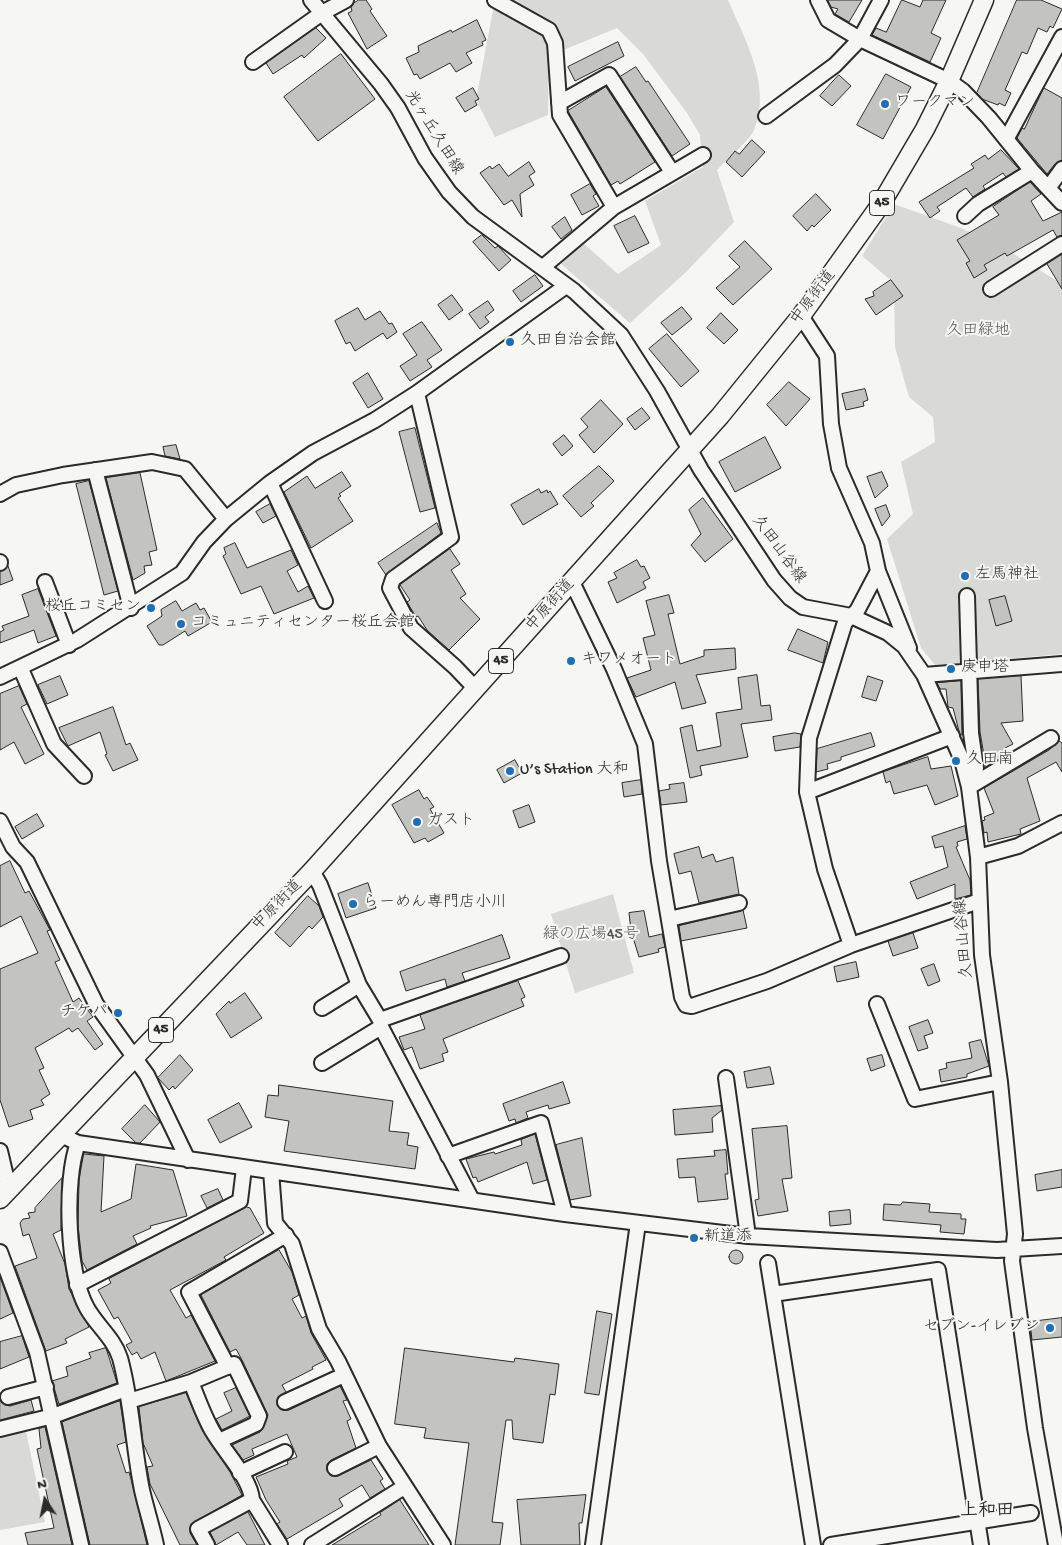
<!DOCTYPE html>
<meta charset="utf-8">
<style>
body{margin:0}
#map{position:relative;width:1062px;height:1545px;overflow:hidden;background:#f6f6f2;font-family:"Gochi Hand",sans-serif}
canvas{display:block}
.north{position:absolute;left:20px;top:1475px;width:50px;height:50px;-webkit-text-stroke:4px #f6f6f2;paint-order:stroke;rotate:349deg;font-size:14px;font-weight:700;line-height:20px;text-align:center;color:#2b2b2b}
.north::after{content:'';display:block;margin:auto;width:18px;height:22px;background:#2b2b2b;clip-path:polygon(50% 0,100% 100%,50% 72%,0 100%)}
</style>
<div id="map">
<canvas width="1062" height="1545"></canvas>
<div class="north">N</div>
</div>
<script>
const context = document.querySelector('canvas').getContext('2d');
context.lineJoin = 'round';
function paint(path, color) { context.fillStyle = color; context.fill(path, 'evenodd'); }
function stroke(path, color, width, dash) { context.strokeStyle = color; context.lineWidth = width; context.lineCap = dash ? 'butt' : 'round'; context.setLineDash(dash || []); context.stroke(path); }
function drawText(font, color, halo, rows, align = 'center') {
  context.font = font + ' "Gochi Hand","Klee One",sans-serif'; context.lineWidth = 4; context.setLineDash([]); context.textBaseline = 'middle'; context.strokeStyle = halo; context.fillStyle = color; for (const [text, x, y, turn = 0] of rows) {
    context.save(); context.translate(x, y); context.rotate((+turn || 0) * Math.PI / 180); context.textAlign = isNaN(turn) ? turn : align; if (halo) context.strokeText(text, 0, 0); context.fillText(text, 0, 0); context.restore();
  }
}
const green = new Path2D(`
 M 495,0 L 728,0 C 745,40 772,86 754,130 C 749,141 726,160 717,170 L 734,222 L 686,272 L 630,323 L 561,264 L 583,243 L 618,274 L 661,245 L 645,201 L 703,167 L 700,135 L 687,113 L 643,54 L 617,28 L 549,56 L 548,115 L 495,137 L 476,100 Z
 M 894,204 L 961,228 L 1009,251 L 1062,284 L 1062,654 L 935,665 L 921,648 L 887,539 L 913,514 L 901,462 L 935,442 L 933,417 L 909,397 L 895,347 L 894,283 L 862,256 Z
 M 613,894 L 634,973 L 575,993 L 551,914 Z
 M 24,1422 L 45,1522 L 0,1530 L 0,1430 Z`);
const building = new Path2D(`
 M 359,0 L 366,0 L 372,9 L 370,11 L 387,36 L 367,49 L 348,13 L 352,11 L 351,7 L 354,3 Z
 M 828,0 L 862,0 L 849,22 L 835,14 L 838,9 L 831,7 Z
 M 902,0 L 920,7 L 923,0 L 946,0 L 931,33 L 941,38 L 930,62 L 872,35 L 876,28 L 886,32 Z
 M 1017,0 L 1041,0 L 1062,9 L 1053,28 L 1050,26 L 1047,32 L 1038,28 L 1027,54 L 1022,52 L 1005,90 L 1011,93 L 1005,106 L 999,103 L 998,105 L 982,99 L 977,93 Z
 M 477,20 L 486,40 L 482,42 L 483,45 L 466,53 L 472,63 L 456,72 L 450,63 L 420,79 L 417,74 L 414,75 L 406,58 L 419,52 L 418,46 L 451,30 L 452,32 Z
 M 316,28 L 326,38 L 304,58 L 302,55 L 273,74 L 266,63 Z
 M 618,42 L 624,56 L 575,81 L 568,67 Z
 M 341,54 L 375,99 L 318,141 L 284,97 Z
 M 636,67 L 646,82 L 648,81 L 690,144 L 672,156 L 620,77 Z
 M 886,74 L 911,87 L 883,139 L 857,125 Z
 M 839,75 L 851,86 L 832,106 L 820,96 Z
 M 606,87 L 655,162 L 620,184 L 618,181 L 611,185 L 568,111 Z
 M 473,88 L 479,99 L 475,101 L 477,105 L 465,112 L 456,98 Z
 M 1044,88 L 1062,98 L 1062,160 L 1055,164 L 1047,174 L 1017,138 L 1022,128 L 1024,129 Z
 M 752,140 L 765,152 L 742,177 L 726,162 L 735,151 L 739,154 Z
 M 1001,150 L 1019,169 L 1006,177 L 1003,173 L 983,186 L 985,189 L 973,197 L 966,188 L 937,207 L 940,211 L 930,218 L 919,202 L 974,168 L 971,164 L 985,155 L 988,159 Z
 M 529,162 L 535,172 L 529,176 L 534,185 L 520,194 L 522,217 L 512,200 L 504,205 L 480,173 L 490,166 L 492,169 L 499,164 L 508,176 Z
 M 1030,182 L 1041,194 L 1031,201 L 1043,221 L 1062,212 L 1062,235 L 1057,237 L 1053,230 L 1007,256 L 1005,253 L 984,265 L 987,270 L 974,278 L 966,263 L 970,261 L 957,240 L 999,215 L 993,207 Z
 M 590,184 L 596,194 L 593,196 L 599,206 L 582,215 L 571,195 Z
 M 816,194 L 831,210 L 814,227 L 812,225 L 807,231 L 793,216 Z
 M 635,216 L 649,243 L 628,253 L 614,226 Z
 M 565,217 L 572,230 L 561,239 L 552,227 Z
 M 482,235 L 495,248 L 498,246 L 511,260 L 499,271 L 473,242 Z
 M 745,241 L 772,269 L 733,305 L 716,288 L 740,267 L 729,256 Z
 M 1062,254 L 1062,289 L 1047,264 Z
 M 535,275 L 543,286 L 521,302 L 513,291 Z
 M 891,280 L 903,296 L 876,315 L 865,299 L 874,296 L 873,292 Z
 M 452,295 L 463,310 L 449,320 L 438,305 Z
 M 488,301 L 494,310 L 485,317 L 489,322 L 480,329 L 469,314 Z
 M 682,307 L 692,319 L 672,335 L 661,323 Z
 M 358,308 L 365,320 L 380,311 L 389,324 L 392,323 L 397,332 L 387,339 L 383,333 L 355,351 L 350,342 L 346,344 L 335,321 Z
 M 721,313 L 738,330 L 724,344 L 707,328 Z
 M 422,322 L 442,350 L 427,360 L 432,367 L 410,381 L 400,366 L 417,355 L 403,334 Z
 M 667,334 L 699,371 L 681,387 L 649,349 Z
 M 368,373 L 383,399 L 368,408 L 353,383 Z
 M 789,382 L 810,399 L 786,426 L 767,405 Z
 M 865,389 L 868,400 L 863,402 L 864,406 L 846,410 L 842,394 Z
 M 601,400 L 623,424 L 594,453 L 579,435 L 588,427 L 581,419 Z
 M 642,408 L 650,418 L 635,430 L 627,419 Z
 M 415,428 L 435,508 L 420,512 L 399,432 Z
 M 564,435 L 573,446 L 562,456 L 553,444 Z
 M 765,437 L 781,468 L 735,492 L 719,462 Z
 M 176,445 L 180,459 L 165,456 L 163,447 Z
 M 599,466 L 614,481 L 591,503 L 594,506 L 581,517 L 563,496 Z
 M 342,472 L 351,486 L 339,494 L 341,496 L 338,498 L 353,521 L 311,548 L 284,492 L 307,476 L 315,488 Z
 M 882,472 L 888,486 L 875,498 L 867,477 Z
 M 140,473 L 157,550 L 149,552 L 152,565 L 144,566 L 145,573 L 133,580 L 106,478 Z
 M 89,481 L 118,591 L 104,595 L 76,484 Z
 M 539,489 L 541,493 L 547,490 L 548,493 L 550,491 L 558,504 L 523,525 L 511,505 Z
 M 703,498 L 733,539 L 705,562 L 691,545 L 701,534 L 689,510 Z
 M 270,504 L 276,516 L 263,523 L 256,512 Z
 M 886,505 L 890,516 L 882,526 L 875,509 Z
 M 437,523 L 441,533 L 386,575 L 378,563 Z
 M 235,543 L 247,568 L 291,550 L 298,565 L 287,571 L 298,592 L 308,586 L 314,598 L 274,614 L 261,586 L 241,594 L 223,556 L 226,554 L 224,548 Z
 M 450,549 L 460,564 L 451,570 L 466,594 L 460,598 L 480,619 L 449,650 L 427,630 L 418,616 L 416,617 L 407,602 L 410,600 L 400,585 Z
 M 637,560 L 641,567 L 644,566 L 650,578 L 643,582 L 646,588 L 617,603 L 608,582 L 617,578 L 614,573 Z
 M 8,566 L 13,580 L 0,585 L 0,572 Z
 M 38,589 L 56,636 L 38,643 L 34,630 L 0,643 L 0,632 L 4,630 L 2,626 L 29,616 L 22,595 Z
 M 669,595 L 674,613 L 668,614 L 680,664 L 704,656 L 704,650 L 735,648 L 736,669 L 696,675 L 706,703 L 682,709 L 675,682 L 636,697 L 627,678 L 651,670 L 643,638 L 655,635 L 646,601 Z
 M 1005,596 L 1012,621 L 996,626 L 989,600 Z
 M 176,601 L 182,611 L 196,603 L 200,610 L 204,608 L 212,622 L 188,636 L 185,631 L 163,645 L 159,645 L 147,626 L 162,616 L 161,610 Z
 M 798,629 L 828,642 L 823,663 L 788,650 Z
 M 757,675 L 761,706 L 770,705 L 772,720 L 741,724 L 748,757 L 700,766 L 702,775 L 690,778 L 680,728 L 692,725 L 697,751 L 721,746 L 716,713 L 742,709 L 738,678 Z
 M 60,676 L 68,695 L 47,704 L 38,685 Z
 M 868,676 L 883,681 L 876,701 L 862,697 Z
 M 1021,676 L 1023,721 L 1001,723 L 1013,744 L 1005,748 L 1006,755 L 986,767 L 980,732 L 978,679 Z
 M 961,681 L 962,735 L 960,735 L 953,708 L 948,707 L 946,689 L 940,689 L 937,683 Z
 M 19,686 L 27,704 L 21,707 L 44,754 L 25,764 L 14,742 L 0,750 L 0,694 Z
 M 113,707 L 126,745 L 130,743 L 138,760 L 113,771 L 105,755 L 107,754 L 100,732 L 68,746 L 59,728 Z
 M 795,733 L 801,734 L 800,747 L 775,751 L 773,737 Z
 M 871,733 L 875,746 L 841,757 L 841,760 L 827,764 L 828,769 L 816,772 L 817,749 Z
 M 1059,741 L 1062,743 L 1062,772 L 1056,762 L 1027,778 L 1040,821 L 1020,829 L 1021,834 L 988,842 L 987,832 L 984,833 L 982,821 L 985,820 L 984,817 L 994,813 L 984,788 L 1049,750 Z
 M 928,757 L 931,769 L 951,766 L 958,796 L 935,805 L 927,785 L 894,794 L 890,781 L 886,783 L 883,772 Z
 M 515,760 L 522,773 L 504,783 L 497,770 Z
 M 641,780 L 642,794 L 624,797 L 622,783 Z
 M 684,783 L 687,802 L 661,805 L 659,791 L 670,789 L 669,785 Z
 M 419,790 L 424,799 L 427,797 L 434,807 L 430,809 L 444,833 L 428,842 L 425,838 L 414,843 L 392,805 Z
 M 529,805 L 535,822 L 519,828 L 513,811 Z
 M 37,814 L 44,826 L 22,839 L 15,827 Z
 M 965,826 L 967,839 L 957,842 L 958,846 L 956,847 L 970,880 L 971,895 L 955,899 L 955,884 L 917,899 L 910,882 L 948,867 L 943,846 L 935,848 L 932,837 Z
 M 699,847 L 702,858 L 713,854 L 716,862 L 733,857 L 739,894 L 699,903 L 691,871 L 679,874 L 674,854 Z
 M 10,861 L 25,893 L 29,891 L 50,930 L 47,931 L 60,960 L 55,962 L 73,1002 L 79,998 L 93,1017 L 87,1021 L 103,1044 L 95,1050 L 78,1028 L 72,1032 L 69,1028 L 35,1048 L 44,1068 L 39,1070 L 50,1094 L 41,1100 L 44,1105 L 30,1110 L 33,1119 L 9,1127 L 0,1100 L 0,969 L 38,953 L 21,916 L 0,927 L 0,866 Z
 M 368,883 L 376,908 L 346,918 L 338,894 Z
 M 308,896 L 319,906 L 323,917 L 312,929 L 309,926 L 290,947 L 275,933 Z
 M 743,910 L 747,928 L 681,941 L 679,926 Z
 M 644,911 L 649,937 L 662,934 L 665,947 L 658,949 L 659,952 L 639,957 L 631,931 L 629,913 Z
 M 913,933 L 918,948 L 893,956 L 888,941 Z
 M 502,935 L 510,958 L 462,973 L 465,981 L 447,987 L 445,979 L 406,991 L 400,972 Z
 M 856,962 L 859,977 L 837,982 L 834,967 Z
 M 934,964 L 940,981 L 928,986 L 921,969 Z
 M 518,981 L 525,997 L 521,999 L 524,1006 L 443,1039 L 448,1052 L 442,1054 L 444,1061 L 420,1069 L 412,1047 L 404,1050 L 399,1037 L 425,1029 L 420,1015 Z
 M 245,993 L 262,1018 L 231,1038 L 216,1014 L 229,1001 L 230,1003 Z
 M 928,1020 L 933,1033 L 924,1036 L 928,1048 L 918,1051 L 909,1027 Z
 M 981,1040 L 989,1066 L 967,1074 L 967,1077 L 941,1082 L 939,1070 L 947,1068 L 946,1063 L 972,1058 L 969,1043 Z
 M 180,1055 L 193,1070 L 175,1089 L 173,1086 L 169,1090 L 158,1078 Z
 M 882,1055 L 885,1066 L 871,1071 L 867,1059 Z
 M 770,1067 L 774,1084 L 747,1088 L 744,1072 Z
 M 563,1082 L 570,1103 L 549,1109 L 548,1105 L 526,1112 L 528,1118 L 516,1123 L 515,1119 L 509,1121 L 503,1104 Z
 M 279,1085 L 393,1101 L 389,1131 L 409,1133 L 407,1145 L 418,1147 L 415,1169 L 284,1151 L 289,1121 L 265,1117 L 268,1095 L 278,1096 Z
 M 239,1103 L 252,1127 L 220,1143 L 208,1120 Z
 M 145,1105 L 160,1122 L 140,1143 L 136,1143 L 122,1129 Z
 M 721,1106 L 722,1110 L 712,1118 L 713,1132 L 675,1135 L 673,1110 Z
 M 787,1126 L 792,1178 L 782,1179 L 788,1211 L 758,1216 L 755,1200 L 759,1199 L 752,1129 Z
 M 535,1134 L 547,1180 L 533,1184 L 527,1162 L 478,1182 L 476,1177 L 473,1178 L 466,1159 L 494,1152 L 495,1154 L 522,1145 L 521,1140 Z
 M 582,1138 L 591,1196 L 570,1200 L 556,1145 Z
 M 726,1150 L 728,1174 L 725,1174 L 728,1199 L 698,1202 L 695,1177 L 679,1178 L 677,1159 L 715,1156 L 714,1151 Z
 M 84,1154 L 104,1156 L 101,1212 L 131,1199 L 136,1164 L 173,1170 L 187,1216 L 150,1226 L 151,1228 L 133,1236 L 137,1244 L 87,1270 L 82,1261 L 78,1226 L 79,1180 Z
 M 1062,1170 L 1062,1187 L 1037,1191 L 1035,1175 Z
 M 62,1178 L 61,1230 L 53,1234 L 65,1264 L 69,1289 L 89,1327 L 65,1339 L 67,1343 L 46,1351 L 15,1266 L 37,1258 L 29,1234 L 23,1236 L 20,1223 L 23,1219 L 30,1218 L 28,1213 L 35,1212 L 35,1208 Z
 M 218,1189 L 223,1200 L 207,1208 L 201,1196 Z
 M 903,1202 L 930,1204 L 929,1212 L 961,1214 L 961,1219 L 966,1219 L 964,1234 L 940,1232 L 941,1225 L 883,1220 L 884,1204 L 900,1205 Z
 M 247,1207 L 250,1208 L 264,1233 L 224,1257 L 226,1260 L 170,1290 L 186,1318 L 191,1315 L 215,1361 L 166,1381 L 155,1352 L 141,1359 L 137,1352 L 132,1355 L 126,1345 L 132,1342 L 118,1317 L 114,1319 L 98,1290 L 111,1283 L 109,1279 Z
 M 850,1210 L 851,1224 L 830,1226 L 829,1212 Z
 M729 1257a7 7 0 1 1 14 0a7 7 0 1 1-14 0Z
 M 279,1250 L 292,1272 L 299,1295 L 292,1299 L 302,1318 L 306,1316 L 311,1333 L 326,1360 L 312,1367 L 313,1369 L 282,1385 L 286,1392 L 278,1397 L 277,1405 L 280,1409 L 289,1410 L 340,1386 L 347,1400 L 343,1401 L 351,1419 L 347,1421 L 356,1448 L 331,1460 L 327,1464 L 327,1471 L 331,1476 L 338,1476 L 371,1460 L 383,1479 L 380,1481 L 385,1489 L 370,1498 L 362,1485 L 339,1499 L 343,1506 L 287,1539 L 277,1524 L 280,1522 L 266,1500 L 256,1477 L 288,1464 L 287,1461 L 297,1457 L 287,1434 L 252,1449 L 254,1455 L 243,1460 L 232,1445 L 260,1432 L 268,1415 L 242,1360 L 236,1349 L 230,1352 L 201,1295 Z
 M 0,1277 L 13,1313 L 0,1319 Z
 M 597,1311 L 612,1314 L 599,1395 L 585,1393 Z
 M 1062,1318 L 1062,1337 L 1032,1340 L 1030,1322 Z
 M 22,1336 L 29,1357 L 0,1369 L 0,1342 Z
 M 106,1348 L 117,1383 L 59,1404 L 52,1381 L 68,1376 L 66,1367 L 91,1358 L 89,1353 Z
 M 405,1348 L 514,1362 L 515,1358 L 559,1364 L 555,1395 L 550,1394 L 543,1443 L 513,1439 L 512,1420 L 506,1420 L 492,1522 L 503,1523 L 500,1545 L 455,1545 L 469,1443 L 424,1438 L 426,1428 L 395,1424 Z
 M 236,1388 L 250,1416 L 222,1430 L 216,1419 L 232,1411 L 224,1393 Z
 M 186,1393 L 202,1430 L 230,1472 L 242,1495 L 191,1524 L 190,1533 L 197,1545 L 180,1545 L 150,1484 L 147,1467 L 153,1466 L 143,1443 L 139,1407 Z
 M 0,1400 L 5,1405 L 10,1406 L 31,1400 L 34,1411 L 0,1420 Z
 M 120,1401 L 126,1442 L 117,1445 L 126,1473 L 129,1472 L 131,1479 L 147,1545 L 90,1545 L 62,1422 Z
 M 45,1427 L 72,1545 L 28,1545 L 25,1533 L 54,1528 L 37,1449 L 41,1448 L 39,1429 Z
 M 586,1495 L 582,1523 L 579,1523 L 580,1545 L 521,1545 L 517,1500 Z
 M 400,1500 L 429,1545 L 332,1545 L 381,1515 L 380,1513 Z
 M 248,1512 L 265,1545 L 247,1545 L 238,1532 L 216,1545 L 210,1532 Z`);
const minor = new Path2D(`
 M 311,0 L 381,84 L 398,108 L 425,158 L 449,192 L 473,217 L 574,291 L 621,335 L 657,391 L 701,470 L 774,580 L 790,598 L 803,607 L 851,616 L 888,633 L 904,646 L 924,675 L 962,760 L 969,787 L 978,857 L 982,955 L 1000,1082 L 1015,1234 L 1012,1261 L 1035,1428 L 1056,1545
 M 495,0 L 549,30 L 555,43 L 560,115 L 614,207
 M 818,0 L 828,20 L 860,39 L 949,81 L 963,91 L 989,118 L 1032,171 L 1062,203
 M 253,62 L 322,13 L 346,0
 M 559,103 L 609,75 L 672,172
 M 766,116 L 835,65 L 860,39 L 881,0
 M 1007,138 L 1062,37
 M 1049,187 L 1062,169
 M 965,216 L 978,204 L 1032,171
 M 543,267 L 614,207 L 703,155
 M 991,289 L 1062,244
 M 801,316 L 827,356 L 831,424 L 839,468 L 872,543 L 878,571 L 909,648
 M 417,393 L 451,537 L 393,579 L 390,588 L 411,628 L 455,667 L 476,689
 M 95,470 L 131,608
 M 270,483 L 325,601
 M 0,494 L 16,485 L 63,475 L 152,462 L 185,469 L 226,519
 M 0,562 L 0,563
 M 45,582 L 69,645
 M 572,582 L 614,669 L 645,744 L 659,861 L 682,997 L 686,1005 L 692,1006 L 767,981 L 851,945 L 979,901
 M 967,596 L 971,733 L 976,768 L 969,787
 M 21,669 L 54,744 L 84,776
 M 924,675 L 1062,664
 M 0,677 L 77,640 L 182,573 L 204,542 L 226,519 L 270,483 L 313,453 L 375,420 L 417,393 L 566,286
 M 969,787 L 1051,738
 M 807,792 L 952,736
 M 0,821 L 13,847 L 27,862 L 96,1004 L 147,1075 L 188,1160
 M 978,857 L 1018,846 L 1062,823
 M 312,871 L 320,885 L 359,985 L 380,1020 L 381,1027 L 472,1200
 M 669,919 L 739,903
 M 851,945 L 825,869 L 807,792 L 809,738 L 845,622 L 857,611 L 878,571
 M 877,1004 L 915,1099 L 1000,1082
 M 322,1008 L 359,985
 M 380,1020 L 561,956
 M 322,1063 L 381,1027
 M 726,1078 L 748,1236
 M 61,1135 L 78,1143 L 565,1214 L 748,1236 L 997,1250 L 1062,1246
 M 78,1143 C 64,1180 67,1273 87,1308 C 97,1326 113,1337 120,1358 C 132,1401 133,1446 142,1490 C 146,1508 152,1526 156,1545
 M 0,1151 L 9,1189 L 1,1189
 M 448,1156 L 541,1123 L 565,1214
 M 271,1171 L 275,1223 L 292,1244 L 319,1329 L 338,1361 L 379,1446 L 443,1545
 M 0,1252 L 37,1352 L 81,1545
 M 768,1263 L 813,1545
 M 77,1285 L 240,1201 L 244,1168
 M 773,1294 L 938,1270 L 981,1545
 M 228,1367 L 189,1292 L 286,1235
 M 191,1382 L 234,1364 L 259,1416 L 256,1424 L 219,1441
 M 8,1397 L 46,1387
 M 129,1401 L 191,1382 C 198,1399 204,1417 213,1432 C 224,1451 251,1479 252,1500 L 280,1545
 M 285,1402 L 344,1375
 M 0,1429 L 53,1416 L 126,1389
 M 335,1468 L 379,1446
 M 240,1473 L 285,1452
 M 207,1545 L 198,1529 L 252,1500
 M 312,1545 L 404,1487
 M 593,1545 L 638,1223
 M 831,1545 L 1031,1513`);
const major = new Path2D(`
 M 0,1199 L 312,871 L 720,416 L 801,316 L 881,204 L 925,129 L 949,81 L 984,0`);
const markers = [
 [885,104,5,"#1f6fb2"],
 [510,342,5,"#1f6fb2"],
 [965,576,5,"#1f6fb2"],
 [151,608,5,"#1f6fb2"],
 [181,624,5,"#1f6fb2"],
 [571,661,5,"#1f6fb2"],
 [951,669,5,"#1f6fb2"],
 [956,761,5,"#1f6fb2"],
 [510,771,5,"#1f6fb2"],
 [417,822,5,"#1f6fb2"],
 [353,904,5,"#1f6fb2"],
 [118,1013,5,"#1f6fb2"],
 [694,1238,5,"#1f6fb2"],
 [1050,1328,5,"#1f6fb2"]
];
const shields = [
 [882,203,25],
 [501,661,25],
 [161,1030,25]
];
const shieldNames = [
 ["45",882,203],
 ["45",501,661],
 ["45",161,1030]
];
const poiNames = [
 ["ワークマン",895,104],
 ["久田自治会館",520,342],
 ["左馬神社",975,576],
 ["桜丘コミセン",141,608,"right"],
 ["コミュニティセンター桜丘会館",191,624],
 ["キワメオート",581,661],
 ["庚申塔",961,669],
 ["久田南",966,761],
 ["U’s Station 大和",520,771],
 ["ガスト",427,822],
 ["らーめん専門店小川",363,904],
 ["チケパ",108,1013,"right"],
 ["新道添",704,1238],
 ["セブン-イレブン",1040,1328,"right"]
];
const streetNames = [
 ["光ヶ丘久田線",433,133,58],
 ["中原街道",814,298,-53],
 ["久田山谷線",778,550,54],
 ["中原街道",551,606,-48],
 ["中原街道",278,906,-46],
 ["久田山谷線",965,939,-95]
];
const parkNames = [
 ["久田緑地",978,332],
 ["緑の広場45号",591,936]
];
const neighbourhoodNames = [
 ["上和田",987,1512]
];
paint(green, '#d9d9d5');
paint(building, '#c3c3c0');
stroke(building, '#2b2b2b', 1);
stroke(minor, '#2b2b2b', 18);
stroke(major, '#2b2b2b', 21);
stroke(minor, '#f6f6f2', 14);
stroke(major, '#f6f6f2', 18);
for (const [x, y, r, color] of markers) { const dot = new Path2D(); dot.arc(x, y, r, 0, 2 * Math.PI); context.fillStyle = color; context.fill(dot); stroke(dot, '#f6f6f2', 2); }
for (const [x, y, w] of shields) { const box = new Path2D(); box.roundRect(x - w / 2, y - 12.5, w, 25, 4); context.fillStyle = '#f6f6f2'; context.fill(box); stroke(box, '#2b2b2b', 1); }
drawText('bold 15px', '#2b2b2b', null, shieldNames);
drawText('16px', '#2b2b2b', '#f6f6f2', poiNames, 'left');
drawText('16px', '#2b2b2b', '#f6f6f2', streetNames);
drawText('16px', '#565656', '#f6f6f2', parkNames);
drawText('bold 18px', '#2b2b2b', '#f6f6f2', neighbourhoodNames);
</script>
